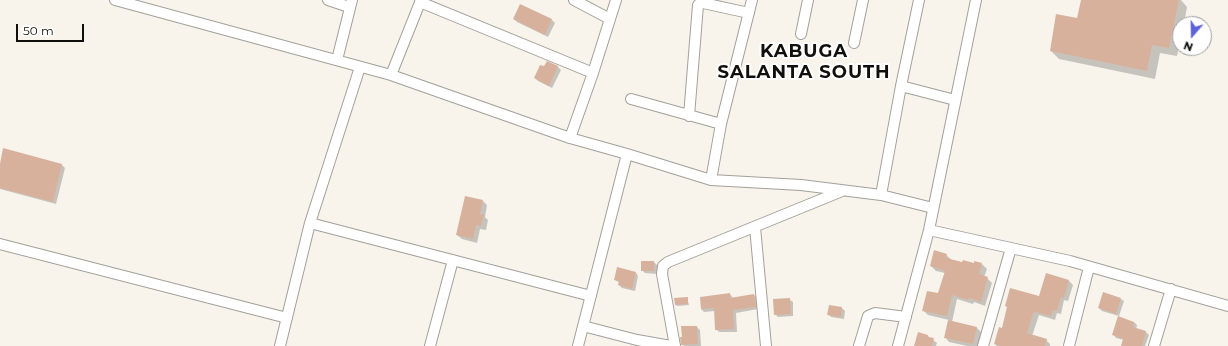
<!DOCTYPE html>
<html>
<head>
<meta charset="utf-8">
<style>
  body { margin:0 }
  #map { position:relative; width:1228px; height:346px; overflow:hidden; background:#f8f4ec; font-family:Montserrat,sans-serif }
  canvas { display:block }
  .north { position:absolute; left:1172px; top:16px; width:40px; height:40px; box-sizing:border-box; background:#fff; border:1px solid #9f9f9e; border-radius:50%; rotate:200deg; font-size:11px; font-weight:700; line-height:16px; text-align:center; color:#100f0c }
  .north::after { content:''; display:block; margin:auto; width:14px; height:18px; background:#5d62da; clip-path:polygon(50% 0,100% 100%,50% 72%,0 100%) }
  .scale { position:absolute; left:16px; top:24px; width:68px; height:18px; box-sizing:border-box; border:2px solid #100f0c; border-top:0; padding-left:5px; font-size:12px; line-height:14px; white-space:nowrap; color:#100f0c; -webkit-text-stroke:3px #fff; paint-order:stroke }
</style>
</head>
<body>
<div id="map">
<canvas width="1228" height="346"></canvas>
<div class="north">N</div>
<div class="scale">50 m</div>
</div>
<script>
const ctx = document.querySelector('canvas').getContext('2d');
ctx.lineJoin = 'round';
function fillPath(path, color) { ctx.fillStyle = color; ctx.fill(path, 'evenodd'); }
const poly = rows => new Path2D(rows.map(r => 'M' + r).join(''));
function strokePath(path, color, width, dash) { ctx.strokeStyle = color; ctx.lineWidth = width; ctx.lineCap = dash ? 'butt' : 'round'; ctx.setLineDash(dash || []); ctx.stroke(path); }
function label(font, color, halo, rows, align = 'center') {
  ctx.font = font + ' Montserrat,sans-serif'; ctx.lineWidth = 4; ctx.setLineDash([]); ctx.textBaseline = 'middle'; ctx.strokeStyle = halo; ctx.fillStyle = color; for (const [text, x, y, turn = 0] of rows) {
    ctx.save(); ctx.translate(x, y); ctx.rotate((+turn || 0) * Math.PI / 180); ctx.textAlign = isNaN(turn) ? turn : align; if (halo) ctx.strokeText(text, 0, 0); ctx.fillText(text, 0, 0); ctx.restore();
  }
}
const shadow = poly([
  [1082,0,1181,0,1187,7,1184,24,1180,24,1180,43,1177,56,1160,53,1155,79,1059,59,1051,51,1078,19],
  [520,5,552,20,555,23,548,37,517,22,514,19],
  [547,62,558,67,561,70,552,88,538,81,535,78,545,67],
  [62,165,65,168,56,204,0,189,0,169],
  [483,201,487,205,485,217,488,220,486,230,480,229,477,243,462,239,457,235],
  [946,255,952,260,974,265,975,262,982,264,987,269,984,277,987,278,992,283,985,306,974,302,973,304,957,299,952,322,977,328,981,332,978,346,967,346,949,342,945,337,949,320,928,315,923,310,938,294,945,273,936,271,931,266],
  [654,262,657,265,657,274,645,273,642,270],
  [636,273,638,276,635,291,622,288,619,285,620,283,615,280],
  [1047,275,1069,281,1073,285,1068,301,1064,300,1061,314,1057,313,1055,320,1039,315,1032,336,1046,340,1050,344,1050,346,997,346,995,344,1003,329,1040,297],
  [730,294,733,298,754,295,757,298,758,309,736,313,737,332,719,332,716,329,715,311,704,312,701,309],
  [687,298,689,305,677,306,676,305],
  [1121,299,1124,301,1119,316,1102,311,1099,308],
  [790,300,793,302,793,316,778,317,775,314],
  [830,306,842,308,845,311,844,319,831,317,828,314],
  [1134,322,1137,325,1136,329,1146,332,1149,335,1145,346,1122,346,1124,340,1116,338,1114,335],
  [697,327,700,330,701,346,684,346,682,344],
  [928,336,937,343,936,346,915,346]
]);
const building = poly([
  [1081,0,1179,0,1169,48,1152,45,1147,71,1050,51,1056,14,1077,18],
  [520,4,552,19,545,35,513,19],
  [547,61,558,66,549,86,534,78,540,65,544,66],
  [3,148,62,164,53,202,0,188,0,164],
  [465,196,483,200,480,214,484,215,481,226,476,225,473,239,456,235],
  [934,250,947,254,946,258,962,262,963,260,974,263,974,261,982,263,979,274,988,277,981,302,969,298,968,300,952,295,947,316,922,311,927,291,938,293,945,271,930,266],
  [641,261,654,261,654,271,641,271],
  [617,267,636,272,632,289,618,285,619,281,614,280],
  [1046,273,1069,280,1064,298,1061,297,1057,311,1053,310,1051,316,1035,312,1033,314,1027,333,1047,339,1045,346,1000,346,994,344,999,327,1002,328,1007,307,1005,306,1010,288,1039,296],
  [1103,292,1121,298,1116,314,1098,308],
  [730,293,730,298,754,294,756,307,733,310,734,329,715,330,714,308,701,309,700,297],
  [688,297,688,304,675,305,674,298],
  [790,298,791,314,774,315,773,299],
  [829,305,842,307,841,317,827,315],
  [1118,316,1134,322,1133,327,1146,331,1142,346,1121,346,1123,339,1112,335],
  [948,320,977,327,973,344,944,338],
  [681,326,697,326,698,344,681,345,680,337,682,337],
  [918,332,928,335,928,337,934,338,932,346,914,346]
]);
const street = poly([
  [115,0,391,75,570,138,627,154,711,180,801,185,881,195,933,208],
  [328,0,349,7],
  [574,0,610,19],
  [420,2,593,73],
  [801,34,808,0],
  [854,43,863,0],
  [337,60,352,0],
  [391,75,421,0],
  [901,86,955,100],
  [631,99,721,124],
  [689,116,698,5,700,3,703,3,749,13],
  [570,138,593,73,616,0],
  [711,180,721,124,752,0],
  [881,195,901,86,919,0],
  [310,223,591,296],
  [755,227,766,346],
  [929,230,1070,261,1228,306],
  [0,244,287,318],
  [583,326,637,340,671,346],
  [280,346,310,223,360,67],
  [430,346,453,260],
  [578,346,627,154],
  [675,346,662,274,663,266,668,262,842,191],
  [859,346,868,316,875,313,906,317],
  [898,346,929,230,976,0],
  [983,346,1011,248],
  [1069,346,1089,267],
  [1154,346,1171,289]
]);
const districtNames = [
  ["KABUGA",804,52],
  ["SALANTA SOUTH",804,73]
];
fillPath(shadow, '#0003');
fillPath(building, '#d8b19c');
strokePath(street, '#a4a099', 12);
strokePath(street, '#fff', 10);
ctx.letterSpacing = '1px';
label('bold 18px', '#100f0c', '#fff', districtNames);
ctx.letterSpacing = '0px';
</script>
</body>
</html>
